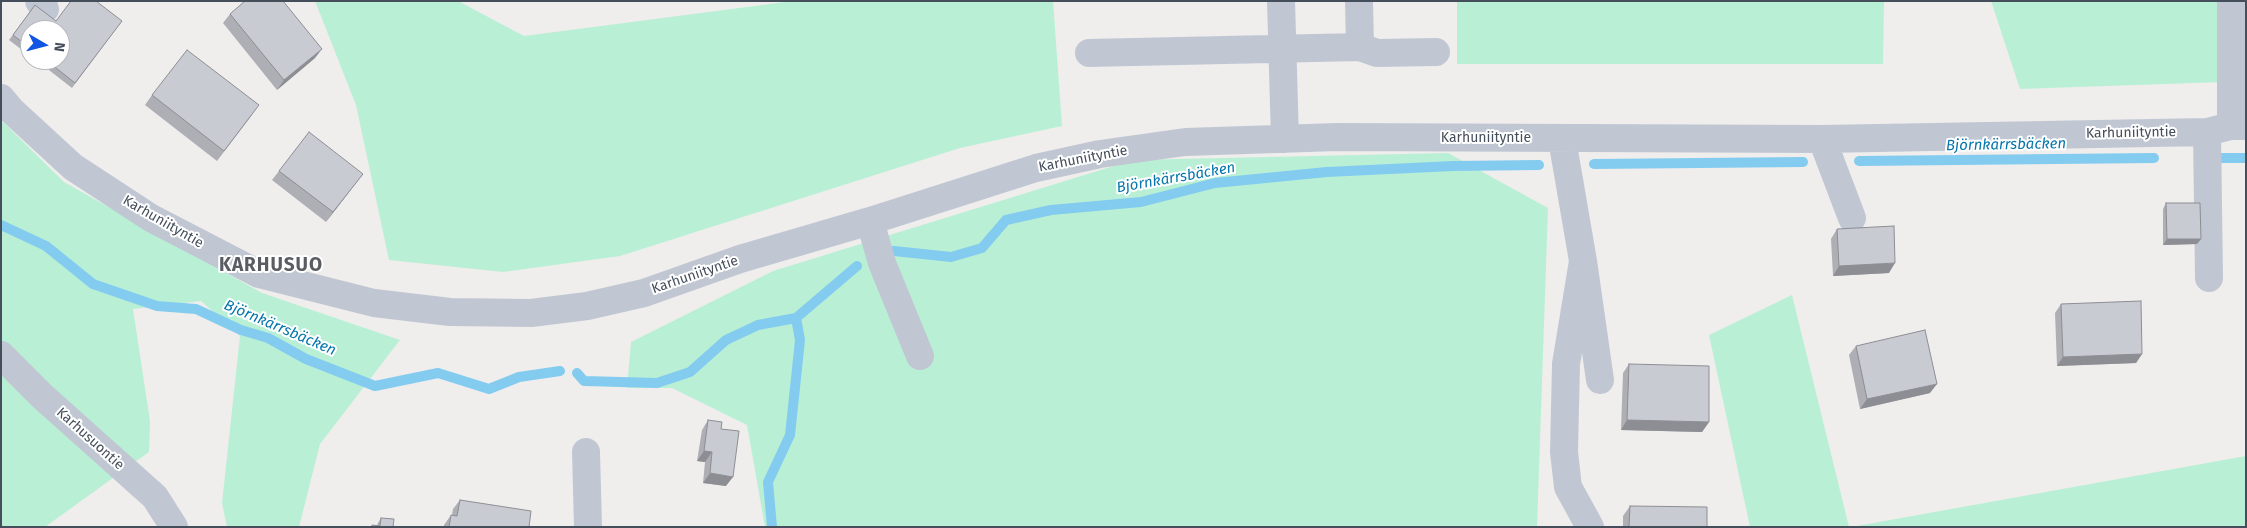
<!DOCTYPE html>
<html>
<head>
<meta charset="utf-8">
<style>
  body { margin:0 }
  #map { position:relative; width:2247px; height:528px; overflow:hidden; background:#f0eded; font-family:"Fira Sans",sans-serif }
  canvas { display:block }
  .frame { position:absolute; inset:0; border:2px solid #454e5b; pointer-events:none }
  .north { position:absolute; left:20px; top:20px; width:50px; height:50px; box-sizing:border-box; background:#fff; border:1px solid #b5b8bd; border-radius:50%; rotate:98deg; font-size:14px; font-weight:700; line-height:20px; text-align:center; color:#454e5b }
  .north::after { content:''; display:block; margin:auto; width:18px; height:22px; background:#1155e5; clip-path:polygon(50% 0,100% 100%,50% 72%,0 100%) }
</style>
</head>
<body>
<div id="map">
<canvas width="2247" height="528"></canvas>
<div class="frame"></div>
<div class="north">N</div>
</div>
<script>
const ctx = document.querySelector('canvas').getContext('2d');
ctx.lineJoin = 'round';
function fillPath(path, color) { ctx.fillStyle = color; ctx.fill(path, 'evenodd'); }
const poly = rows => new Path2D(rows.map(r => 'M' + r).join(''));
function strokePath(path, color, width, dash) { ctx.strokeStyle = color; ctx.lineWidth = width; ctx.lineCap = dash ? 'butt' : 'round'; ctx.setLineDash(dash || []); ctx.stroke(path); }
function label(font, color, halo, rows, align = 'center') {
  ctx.font = font + ' "Fira Sans",sans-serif'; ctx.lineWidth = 4; ctx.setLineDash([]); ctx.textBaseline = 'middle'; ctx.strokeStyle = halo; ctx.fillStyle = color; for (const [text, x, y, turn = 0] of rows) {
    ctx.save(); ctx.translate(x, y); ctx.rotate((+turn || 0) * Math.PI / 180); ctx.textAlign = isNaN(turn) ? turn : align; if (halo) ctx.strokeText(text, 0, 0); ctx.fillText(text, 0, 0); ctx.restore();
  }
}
const green = poly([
  [315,1,458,1,524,36,793,1,1053,1,1062,126,960,148,620,256,503,272,389,260,356,105],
  [1457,1,1884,1,1883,64,1457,64],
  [1991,1,2222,1,2223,82,2020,89],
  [1,120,64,182,262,293,400,340,320,444,299,527,227,527,222,503,240,336,201,301,133,309,150,421,149,452,45,527,1,527],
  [1448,153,1548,208,1537,527,765,527,747,425,672,388,627,388,631,342,773,271,1133,160],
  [1792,295,1849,527,1750,527,1709,335],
  [2246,456,2246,527,1851,527]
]);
const stream = poly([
  [2209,158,2246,158],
  [1859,161,2154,158],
  [1594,164,1803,162],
  [1,225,46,246,93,284,157,306,196,309,241,330,268,338,306,359,375,386,438,373,489,389,519,377,560,371],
  [894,251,951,257,982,248,1006,220,1051,210,1141,202,1215,183,1327,172,1453,166,1539,165],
  [577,373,584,381,657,383,690,372,726,340,758,325,796,318,857,266],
  [772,527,768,482,790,435,800,340,796,318]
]);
const minor = poly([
  [39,1,45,9],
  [1281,1,1285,139],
  [1360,47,1377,53,1436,52],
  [1089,53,1360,47,1359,1],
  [1,98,11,110,73,167,151,218,259,274,374,303,450,312,531,313,587,306,644,293,740,259,870,221,1036,168,1100,154,1185,142,1338,137,1822,139,2207,132,2231,126,2246,126],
  [2231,126,2231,1],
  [2207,132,2209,278],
  [1562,139,1583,261,1600,380],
  [1822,139,1852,218],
  [870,221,882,263,920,356],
  [1583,261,1566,364,1564,452,1568,487,1590,527],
  [1,355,42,396,155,497,174,527],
  [586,452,588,527]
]);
const wall = poly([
  [35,5,56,21,122,21,72,88,36,60,60,60,30,30,30,56,9,40],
  [230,14,315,58,277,90,223,23],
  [152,95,252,115,217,161,145,105],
  [279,171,363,174,326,222,272,180],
  [2166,203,2201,239,2197,244,2163,245,2163,209],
  [1837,229,1889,273,1833,276,1831,239],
  [2061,304,2142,354,2136,363,2057,366,2055,313],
  [1856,346,1930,393,1860,409,1849,355],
  [1629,364,1709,422,1702,432,1621,430,1623,373],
  [708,420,721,429,726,486,703,483,705,462,697,461,702,430],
  [460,500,529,527,444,527,444,525,451,515,452,515,453,509],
  [1630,506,1707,527,1623,527,1623,516],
  [381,518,393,527,371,527,372,525,377,526,378,523]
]);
const shadedWall = poly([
  [322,49,315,58,277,90,284,80],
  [363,174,356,183,326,222,333,212],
  [2167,239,2201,239,2197,244,2163,245],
  [1895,263,1889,273,1833,276,1839,266],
  [2142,354,2136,363,2057,366,2063,357],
  [1937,384,1930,393,1860,409,1867,399],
  [1627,420,1709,422,1702,432,1621,430],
  [704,451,712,452,705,462,697,461],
  [710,473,733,477,726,486,703,483]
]);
const building = poly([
  [71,1,96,1,122,21,75,83,46,60,60,60,60,30,30,30,30,48,13,35,35,5,56,21,71,1],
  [245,1,283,1,322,49,284,80,230,14,245,1],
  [187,50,259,105,224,151,152,95,187,50],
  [309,132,363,174,333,212,279,171,309,132],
  [2166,203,2200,203,2201,239,2167,239,2166,203],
  [1894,226,1895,263,1839,266,1837,229,1894,226],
  [2141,301,2142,354,2063,357,2061,304,2141,301],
  [1925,330,1937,384,1867,399,1856,346,1925,330],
  [1629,364,1709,366,1709,422,1627,420,1629,364],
  [708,420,722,422,721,429,739,431,733,477,710,473,712,452,704,451,708,420],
  [460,500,531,511,529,527,449,527,451,515,457,516,460,500],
  [1630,506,1707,507,1707,527,1629,527,1630,506],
  [381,518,394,519,393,527,372,527,372,525,380,526,381,518]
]);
const streetNames = [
  ["Karhuniityntie",2131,133,-1],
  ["Karhuniityntie",1486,138],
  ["Karhuniityntie",1083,159,-11],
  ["Karhuniityntie",163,222,30],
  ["Karhuniityntie",695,275,-19],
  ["Karhusuontie",90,439,42]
];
const waterNames = [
  ["Björnkärrsbäcken",2006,145,-1],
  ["Björnkärrsbäcken",1176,178,-10],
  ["Björnkärrsbäcken",280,328,23]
];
const districtNames = [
  ["KARHUSUO",271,266]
];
fillPath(green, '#b9f0d5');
strokePath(stream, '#84ccef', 10);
strokePath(minor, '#c0c7d3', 28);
fillPath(wall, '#adafb5');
fillPath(shadedWall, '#8d8e94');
fillPath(building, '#c9cbd3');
strokePath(building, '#8d8e94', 1);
label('14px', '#454e5b', '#fff', streetNames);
label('italic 15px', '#0676ac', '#fff', waterNames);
ctx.letterSpacing = '1px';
label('bold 19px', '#595c62', '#fff', districtNames);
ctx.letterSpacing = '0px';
</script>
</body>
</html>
